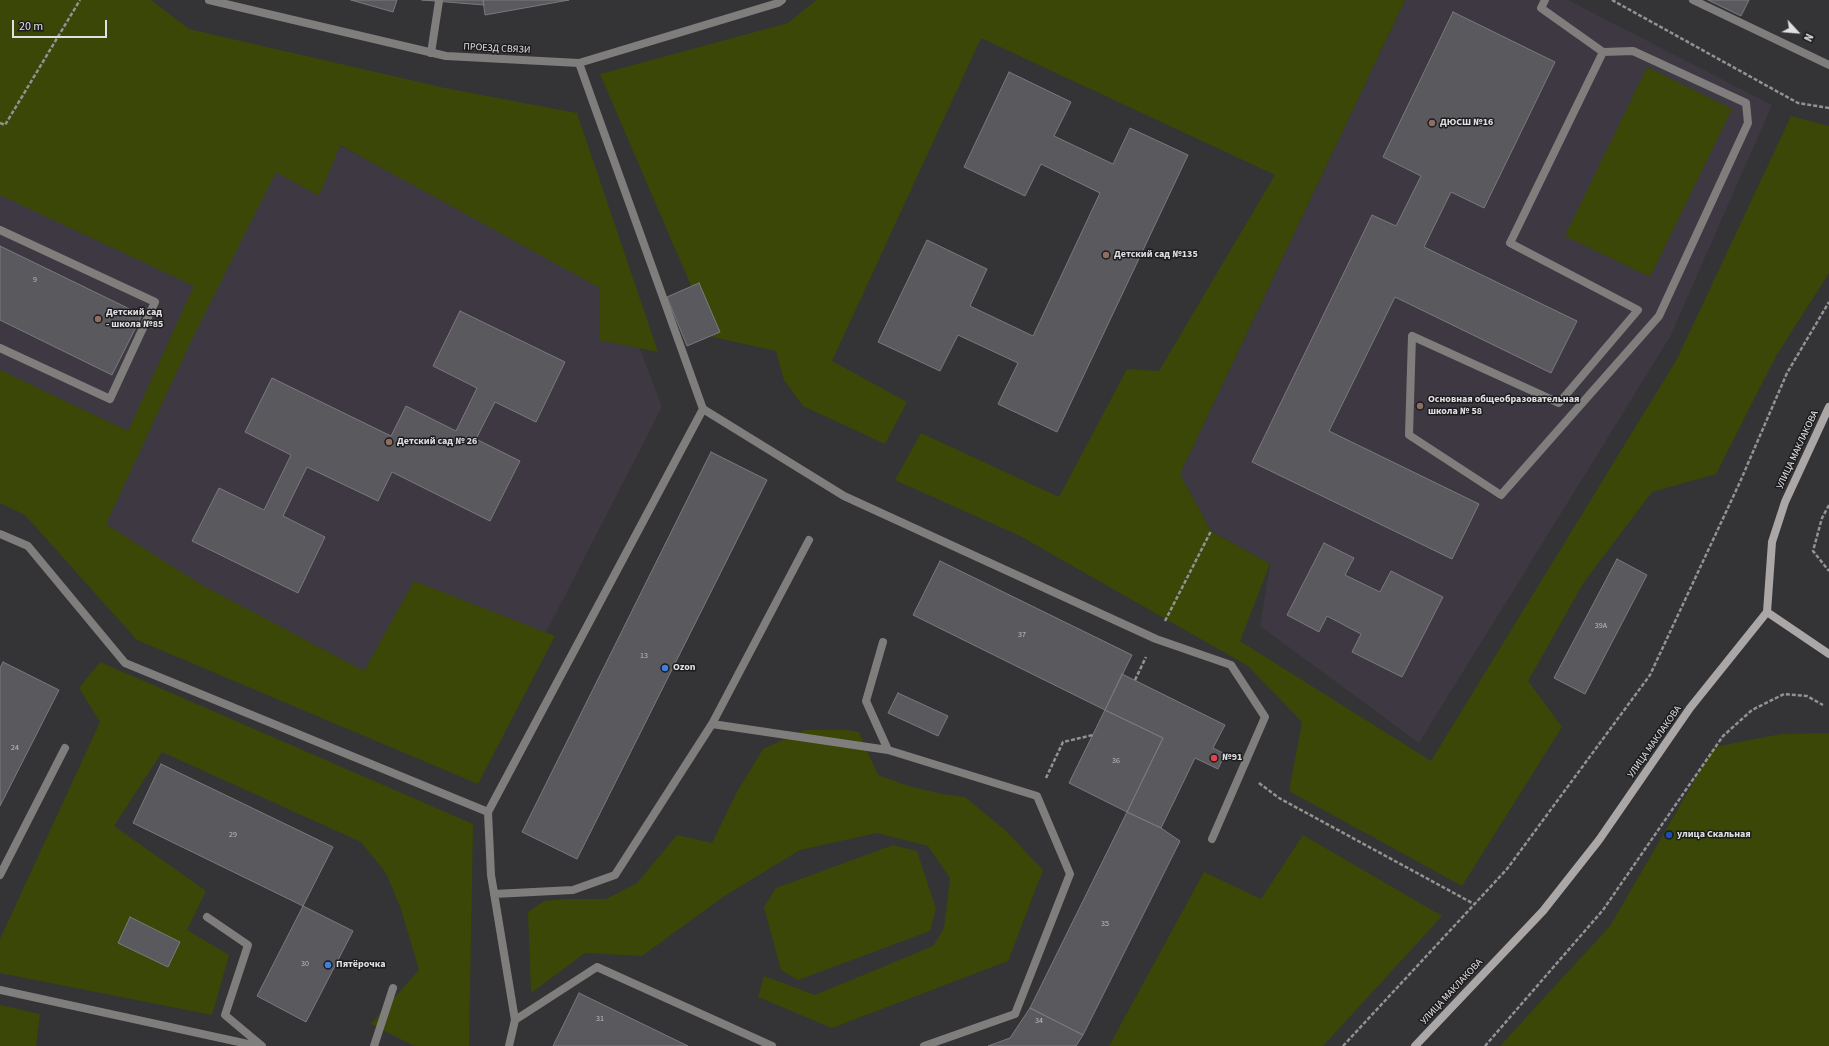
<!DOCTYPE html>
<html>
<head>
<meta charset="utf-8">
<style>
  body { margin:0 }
  #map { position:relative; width:1829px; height:1046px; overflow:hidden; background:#343336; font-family:"Source Sans 3",sans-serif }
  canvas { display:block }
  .north { position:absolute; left:1777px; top:12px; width:40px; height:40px; -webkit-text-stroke:3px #1c1b1d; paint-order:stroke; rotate:116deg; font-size:11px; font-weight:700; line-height:16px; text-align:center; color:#e0dfe1 }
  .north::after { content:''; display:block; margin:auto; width:14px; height:18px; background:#e0dfe1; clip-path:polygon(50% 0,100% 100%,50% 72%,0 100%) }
  .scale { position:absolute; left:12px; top:20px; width:95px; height:18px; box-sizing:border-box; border:2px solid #e0dfe1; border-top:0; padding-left:5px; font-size:12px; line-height:14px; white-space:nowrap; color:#e0dfe1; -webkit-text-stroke:3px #1c1b1d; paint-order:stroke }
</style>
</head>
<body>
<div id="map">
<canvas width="1829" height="1046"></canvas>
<div class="north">N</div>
<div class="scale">20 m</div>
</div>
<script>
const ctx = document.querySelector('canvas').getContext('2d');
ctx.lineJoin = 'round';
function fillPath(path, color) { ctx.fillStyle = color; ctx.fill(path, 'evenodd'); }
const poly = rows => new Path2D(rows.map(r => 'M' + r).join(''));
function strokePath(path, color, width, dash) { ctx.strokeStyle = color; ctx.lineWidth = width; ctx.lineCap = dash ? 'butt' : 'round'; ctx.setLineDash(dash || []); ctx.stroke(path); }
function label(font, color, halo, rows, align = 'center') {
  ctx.font = font + ' "Source Sans 3",sans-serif'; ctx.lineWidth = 3; ctx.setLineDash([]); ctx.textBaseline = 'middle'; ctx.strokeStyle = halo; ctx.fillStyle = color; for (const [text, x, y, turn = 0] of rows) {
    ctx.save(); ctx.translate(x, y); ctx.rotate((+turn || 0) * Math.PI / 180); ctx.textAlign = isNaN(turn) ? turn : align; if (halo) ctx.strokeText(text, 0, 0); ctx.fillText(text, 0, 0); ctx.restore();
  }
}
const built = poly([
  [1405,0,1568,0,1772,105,1670,337,1419,743,1260,626,1270,564,1211,531,1180,474],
  [295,123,616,286,662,407,498,726,432,749,0,479,0,154]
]);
const green = poly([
  [0,0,151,0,189,29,445,88,577,113,658,352,599,340,600,288,340,145,319,196,276,172,193,337,106,524,200,584,364,671,414,581,555,636,478,784,137,640,25,515,0,503,0,370,128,431,194,286,0,195],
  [816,0,1405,0,1180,474,1211,531,1270,564,1240,641,1431,761,1677,359,1791,116,1829,126,1829,273,1776,356,1716,474,1652,492,1584,582,1528,681,1562,727,1462,886,1289,791,1302,722,1248,666,1020,536,895,480,921,433,1059,497,1127,369,1159,371,1275,175,981,38,832,361,907,402,885,444,803,406,784,380,776,351,713,337,600,74,788,23],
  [1647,67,1732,109,1650,277,1565,236],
  [100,662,473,824,469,1046,414,1046,371,1024,419,970,401,909,386,873,361,842,162,752,114,826,206,891,187,930,229,955,212,1015,0,973,0,939,100,722,79,688],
  [805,730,848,730,859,732,878,775,912,787,942,794,965,797,1005,830,1043,870,1008,961,832,1028,758,997,764,976,815,995,933,946,944,928,950,878,928,846,877,833,800,850,723,897,642,956,585,953,531,993,528,912,544,901,566,899,606,899,637,883,677,835,712,843,738,790,763,749],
  [1829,733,1829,1046,1500,1046,1610,926,1714,747,1781,734],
  [1303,835,1442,916,1323,1046,1109,1046,1204,872,1261,899],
  [893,845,917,851,936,909,930,931,798,980,781,970,764,907,776,888],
  [0,1005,40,1014,36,1046,0,1046]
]);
const building = poly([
  [351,0,397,0,393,12,351,0],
  [422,0,483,0,484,5,422,0],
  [483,0,569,0,485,15,483,0],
  [1708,0,1749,0,1741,16,1708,0],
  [1453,12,1555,62,1484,208,1451,192,1424,247,1577,321,1551,373,1395,297,1329,431,1479,504,1452,559,1252,462,1372,215,1396,226,1421,176,1383,157,1453,12],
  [1009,72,1071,102,1054,136,1113,164,1130,128,1188,155,1057,432,998,404,1018,363,958,335,940,371,878,342,927,240,987,269,970,306,1033,336,1100,193,1041,164,1025,196,964,167,1009,72],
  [0,246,142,315,112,375,0,320,0,246],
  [699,283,720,332,687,346,667,297,699,283],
  [460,311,565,362,536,422,495,402,476,439,520,461,490,521,392,472,378,501,307,467,283,516,325,537,298,593,192,541,219,488,264,510,291,455,245,432,272,378,391,436,406,406,456,431,477,388,433,366,460,311],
  [711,452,767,480,577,859,522,832,711,452],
  [1324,543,1354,558,1345,575,1380,592,1391,571,1443,597,1402,677,1352,652,1361,634,1327,616,1319,632,1287,615,1324,543],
  [1617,559,1647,575,1585,694,1554,678,1617,559],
  [940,561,1132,655,1105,710,913,615,940,561],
  [3,662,59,690,0,806,0,668,3,662],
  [1122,674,1225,725,1213,748,1225,754,1218,769,1195,758,1161,828,1127,812,1163,738,1105,710,1122,674],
  [898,693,948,716,938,736,888,713,898,693],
  [1105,710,1163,738,1127,812,1069,783,1105,710],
  [161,764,333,847,303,906,133,823,161,764],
  [1127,812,1161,828,1180,841,1083,1035,1030,1008,1127,812],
  [303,906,353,931,306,1022,257,996,303,906],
  [130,917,180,942,168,967,118,943,130,917],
  [579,993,688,1046,553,1046,579,993],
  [1030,1008,1083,1035,1076,1046,988,1046,1010,1038,1030,1008]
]);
const path = poly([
  [1612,0,1798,103,1829,108],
  [0,123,5,125,80,0],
  [1829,505,1822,518,1813,551,1829,571],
  [1165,621,1211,531],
  [1135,680,1146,657],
  [1046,778,1063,742,1093,735],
  [1259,783,1279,798,1474,904],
  [1343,1046,1507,869,1650,675,1740,482,1787,373,1829,302],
  [1485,1046,1603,910,1723,736,1752,710,1784,694,1807,696,1823,705]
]);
const lane = poly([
  [1545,0,1541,8,1603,52,1510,243,1638,310,1559,403,1412,336,1409,435,1501,495,1659,316,1748,123,1746,103,1633,51,1603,52],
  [1693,0,1829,65],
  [431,53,439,1],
  [579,63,703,409],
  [0,230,155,302,110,399,0,348],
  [0,534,28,546,125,663,488,812,491,875,515,1020,509,1046],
  [883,642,866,701,888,750,1037,796,1070,874,1015,1014,924,1046],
  [712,724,888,750],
  [488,812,703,409,844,496,1156,639,1231,665,1265,717,1212,839],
  [0,875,65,748],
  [494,894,573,890,615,875,712,724,809,540],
  [207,917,248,945,225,1015,262,1046],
  [0,990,257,1046],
  [515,1020,597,967,772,1046],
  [374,1046,393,988]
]);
const street = poly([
  [209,0,446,56,579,63,778,3,782,0]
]);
const secondary = poly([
  [1767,612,1829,654],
  [1415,1046,1543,911,1599,840,1690,708,1767,612,1772,542,1785,502,1829,407]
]);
const markers = [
  [1432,123,4,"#8d6e63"],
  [1106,255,4,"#8d6e63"],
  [98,319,4,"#8d6e63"],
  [1420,406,4,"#8d6e63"],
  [389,442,4,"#8d6e63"],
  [665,668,4,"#3f7fe0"],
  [1214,758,4,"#e0444e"],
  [1669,835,4,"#1a4fb4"],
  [328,965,4,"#3f7fe0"]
];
const numberNames = [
  ["9",35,280],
  ["39А",1601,626],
  ["37",1022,635],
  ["13",644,656],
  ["24",15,748],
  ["36",1116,761],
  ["29",233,835],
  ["35",1105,924],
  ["30",305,964],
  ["31",600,1019],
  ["34",1039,1021]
];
const streetNames = [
  ["ПРОЕЗД СВЯЗИ",497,49,3],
  ["УЛИЦА МАКЛАКОВА",1798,450,-65],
  ["УЛИЦА МАКЛАКОВА",1655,742,-55],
  ["УЛИЦА МАКЛАКОВА",1452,992,-47]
];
const poiNames = [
  ["ДЮСШ №16",1440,123],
  ["Детский сад №135",1114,255],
  ["Детский сад",106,313],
  ["- школа №85",106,325],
  ["Основная общеобразовательная",1428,400],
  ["школа № 58",1428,412],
  ["Детский сад № 26",397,442],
  ["Ozon",673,668],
  ["№91",1222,758],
  ["улица Скальная",1677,835],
  ["Пятёрочка",336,965]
];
fillPath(built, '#3d3841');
fillPath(green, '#3b4706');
fillPath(building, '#5a5a5e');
strokePath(building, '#7a7a7e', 1);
strokePath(path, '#929194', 2.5, [4, 2]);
strokePath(lane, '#807e7d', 8);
strokePath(street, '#807e7d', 8);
strokePath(secondary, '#aba7a7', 8);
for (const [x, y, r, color] of markers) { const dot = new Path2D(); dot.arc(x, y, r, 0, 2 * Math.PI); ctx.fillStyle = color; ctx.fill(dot); strokePath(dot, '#1c1b1d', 1.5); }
label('8px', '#bebec0', null, numberNames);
label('10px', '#e0dfe1', '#1c1b1d', streetNames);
label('bold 10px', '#e0dfe1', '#1c1b1d', poiNames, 'left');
</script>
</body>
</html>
